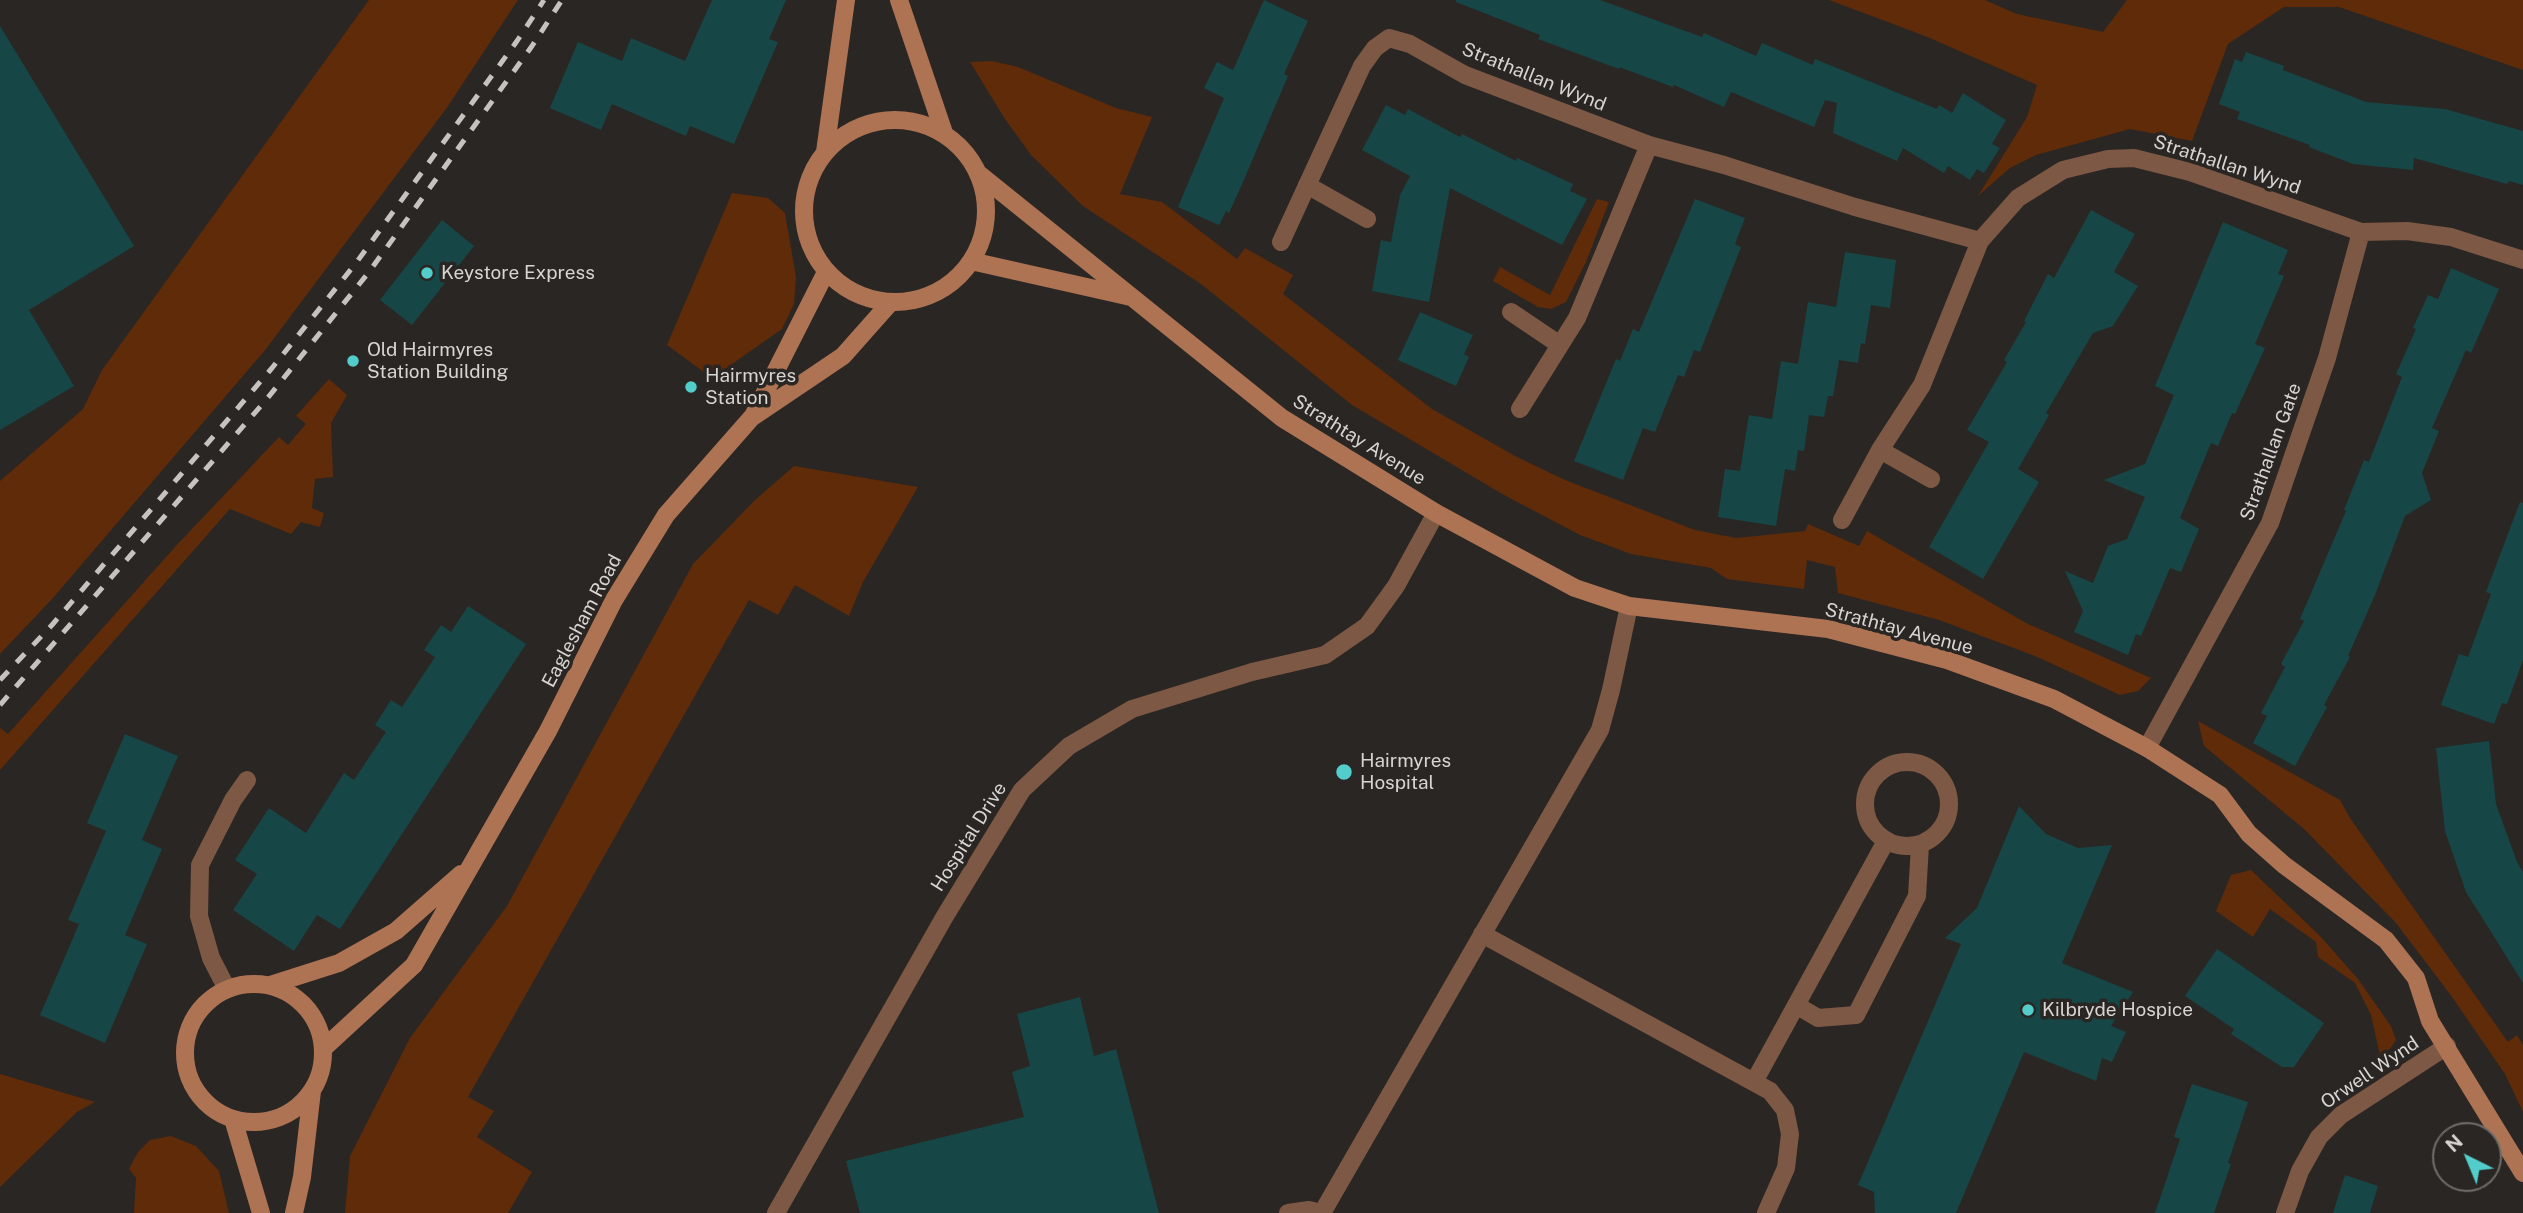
<!DOCTYPE html>
<html>
<head>
<meta charset="utf-8">
<style>
  body { margin:0 }
  #map { position:relative; width:2523px; height:1213px; overflow:hidden; background:#2a2623; font-family:"Public Sans",sans-serif }
  canvas { display:block }
  .north { position:absolute; left:2432px; top:1122px; width:70px; height:70px; box-sizing:border-box; background:#2a2623; border:2px solid #6f6c69; border-radius:50%; rotate:317deg; font-size:19px; font-weight:700; line-height:28px; text-align:center; color:#d7d4d2 }
  .north::after { content:''; display:block; margin:auto; width:24px; height:32px; background:#53cdcb; clip-path:polygon(50% 0,100% 100%,50% 72%,0 100%) }
</style>
</head>
<body>
<div id="map">
<canvas width="2523" height="1213"></canvas>
<div class="north">N</div>
</div>
<script>
const ctx = document.querySelector('canvas').getContext('2d');
ctx.lineJoin = 'round';
function fillPath(path, color) { ctx.fillStyle = color; ctx.fill(path, 'evenodd'); }
const poly = rows => new Path2D(rows.map(r => 'M' + r).join(''));
function strokePath(path, color, width, dash) { ctx.strokeStyle = color; ctx.lineWidth = width; ctx.lineCap = dash ? 'butt' : 'round'; ctx.setLineDash(dash || []); ctx.stroke(path); }
function label(font, color, halo, rows, align = 'center') {
  ctx.font = font + ' "Public Sans",sans-serif'; ctx.lineWidth = 7; ctx.setLineDash([]); ctx.textBaseline = 'middle'; ctx.strokeStyle = halo; ctx.fillStyle = color; for (const [text, x, y, turn = 0] of rows) {
    ctx.save(); ctx.translate(x, y); ctx.rotate((+turn || 0) * Math.PI / 180); ctx.textAlign = isNaN(turn) ? turn : align; if (halo) ctx.strokeText(text, 0, 0); ctx.fillText(text, 0, 0); ctx.restore();
  }
}
const green = poly([
  [369,0,518,0,446,109,266,349,53,598,0,654,0,481,83,409,102,370],
  [1829,0,1985,0,2017,14,2103,32,2127,0,2523,0,2523,70,2339,7,2284,7,2228,44,2192,141,2130,129,2036,155,2010,168,1978,196,2027,117,2037,85,1925,36],
  [992,61,1018,67,1116,108,1152,117,1120,194,1162,202,1237,259,1245,248,1293,275,1283,294,1432,409,1517,457,1565,480,1695,530,1736,538,1805,531,1808,524,1859,546,1867,531,2026,623,2151,678,2138,691,2120,695,2035,656,1939,620,1838,593,1835,567,1807,560,1804,589,1727,579,1711,568,1631,554,1580,535,1504,495,1352,405,1201,284,1083,206,1031,155,1005,119,970,62],
  [732,193,768,198,785,213,796,277,794,304,782,329,712,378,667,345],
  [1597,199,1609,202,1586,262,1566,302,1551,309,1538,307,1493,281,1500,267,1550,295],
  [329,379,347,395,331,423,333,477,315,479,312,508,324,513,320,527,301,522,291,534,230,509,0,770,0,728,8,734,175,547,279,437,288,445,306,424,296,416],
  [794,466,918,487,863,582,849,616,795,585,778,615,749,600,468,1097,494,1111,477,1137,532,1172,508,1213,345,1213,350,1156,410,1038,507,906,693,564,755,500],
  [2198,721,2340,800,2350,818,2508,1042,2517,1035,2523,1045,2523,1112,2505,1074,2452,997,2396,923,2304,829,2204,746],
  [2251,870,2320,936,2358,979,2391,1026,2396,1040,2390,1049,2380,1055,2371,1015,2355,983,2318,957,2316,942,2270,909,2253,937,2216,911,2231,875],
  [0,1074,95,1102,77,1112,0,1187],
  [171,1136,196,1146,219,1171,229,1213,134,1213,136,1178,129,1169,138,1152,150,1140]
]);
const building = poly([
  [712,0,786,0,769,39,778,42,734,144,690,126,686,136,612,104,601,130,550,108,578,42,622,61,631,38,685,61],
  [1264,0,1308,21,1284,74,1288,76,1243,182,1229,213,1226,211,1219,225,1178,207,1224,98,1204,88,1217,62,1233,70],
  [1456,0,1600,0,1702,37,1704,33,1756,56,1762,43,1813,65,1815,59,1937,109,1939,105,1952,113,1963,93,2006,120,1992,144,2000,148,1984,173,1977,169,1970,180,1948,166,1944,173,1903,148,1897,161,1833,133,1837,103,1825,100,1814,127,1731,92,1724,107,1674,85,1673,87,1619,67,1619,69,1538,39,1540,35,1456,2],
  [0,26,134,246,29,310,74,386,0,430],
  [2246,52,2284,66,2283,70,2366,102,2445,109,2523,131,2523,185,2509,181,2507,184,2414,158,2413,170,2353,164,2309,147,2310,145,2237,119,2240,112,2219,104,2235,59,2242,62],
  [1386,105,1405,115,1408,109,1460,137,1462,134,1516,161,1517,158,1573,184,1570,191,1587,199,1562,245,1450,188,1429,302,1372,291,1381,240,1391,242,1400,195,1410,176,1362,150],
  [1695,199,1745,218,1735,244,1741,247,1700,352,1694,350,1684,377,1678,375,1655,432,1643,428,1623,480,1574,461,1616,359,1620,361,1633,329,1639,332],
  [2091,210,2135,234,2114,272,2138,286,2113,326,2093,333,2046,413,2049,415,2018,469,2039,482,1983,579,1929,547,1989,442,1967,430,2007,362,2004,360,2026,322,2024,321,2048,274,2054,278],
  [442,220,474,246,412,325,380,300],
  [2223,222,2288,250,2278,274,2284,276,2255,344,2265,348,2235,414,2232,413,2218,446,2211,443,2180,518,2199,529,2181,572,2170,568,2141,636,2136,634,2128,655,2074,632,2083,611,2065,571,2093,583,2108,546,2127,539,2145,497,2104,480,2145,464,2174,395,2155,386],
  [1845,252,1896,260,1890,308,1871,305,1865,344,1861,343,1858,363,1839,360,1833,396,1828,396,1824,417,1809,415,1804,451,1798,450,1795,471,1785,469,1776,526,1718,517,1725,469,1740,471,1749,415,1772,419,1781,361,1798,364,1808,302,1836,307],
  [2451,268,2499,289,2471,353,2466,350,2432,428,2439,431,2422,473,2431,500,2405,516,2375,595,2348,656,2350,657,2324,705,2327,707,2295,766,2253,743,2267,716,2261,713,2285,667,2281,664,2304,621,2300,619,2346,511,2344,510,2364,460,2369,462,2402,377,2396,374,2416,329,2413,328,2428,295,2438,299],
  [1420,312,1473,335,1464,354,1469,357,1456,386,1398,360],
  [2520,502,2523,503,2523,660,2507,704,2502,703,2494,724,2441,705,2459,654,2468,657,2491,594,2486,592],
  [468,606,526,644,340,929,317,915,294,951,233,910,257,874,235,860,269,808,306,833,344,773,354,780,386,732,375,725,391,700,402,707,435,657,424,650,441,625,451,632],
  [125,734,178,756,142,840,162,849,125,935,147,944,105,1043,40,1015,79,924,68,920,106,831,87,823],
  [2489,741,2496,804,2517,862,2523,872,2523,983,2466,892,2445,831,2436,748],
  [2019,806,2046,834,2078,848,2112,845,2062,963,2133,992,2111,1026,2126,1032,2112,1062,2102,1058,2096,1081,2024,1052,1956,1213,1875,1213,1874,1192,1858,1185,1961,944,1945,938,1977,908],
  [2217,949,2324,1023,2294,1067,2282,1067,2231,1034,2234,1029,2185,996],
  [1080,997,1094,1056,1116,1049,1159,1213,860,1213,846,1161,1024,1117,1012,1072,1030,1066,1017,1014],
  [2192,1084,2248,1102,2228,1163,2231,1164,2214,1213,2155,1213,2180,1139,2174,1137],
  [2345,1175,2378,1186,2370,1213,2333,1213]
]);
const street = poly([
  [1307,185,1367,219],
  [1281,242,1362,66,1375,48,1389,38,1410,44,1465,75,1649,145,1724,165,1855,207,1980,241,2018,198,2063,170,2108,159,2134,158,2190,172,2361,232,2407,231,2451,237,2523,260],
  [1511,312,1560,345],
  [1520,409,1577,318,1649,145],
  [1880,450,1931,479],
  [1842,520,1880,450,1922,385,1980,241],
  [2147,748,2270,523,2327,358,2361,232],
  '1865 804a42 42 0 1 1 84 0a42 42 0 1 1-84 0Z',
  [1482,934,1770,1091,1785,1110,1790,1134,1786,1168,1766,1213],
  [227,989,211,958,199,916,200,865,233,800,247,780],
  [1796,1005,1818,1018,1856,1015,1917,896,1920,845],
  [1754,1082,1886,841],
  [776,1213,945,916,1022,790,1069,746,1132,709,1252,672,1325,655,1367,626,1396,586,1436,513],
  [1288,1213,1309,1210,1320,1213],
  [1322,1213,1600,730,1611,690,1629,606],
  [2285,1213,2300,1171,2319,1137,2341,1115,2447,1046]
]);
const secondary = poly([
  [899,0,944,133],
  '804 211a91 91 0 1 1 182 0a91 91 0 1 1-182 0Z',
  [825,152,846,0],
  [979,174,1282,418,1436,513,1575,588,1629,606,1828,629,1947,660,2054,699,2147,748,2220,795,2249,834,2284,865,2386,940,2416,978,2430,1021,2523,1173],
  [971,261,1131,297],
  [754,416,843,356,890,303],
  '185 1053a69 69 0 1 1 138 0a69 69 0 1 1-138 0Z',
  [270,985,339,963,396,931,461,874],
  [324,1048,414,965,548,731,614,600,666,515,753,416,826,272],
  [233,1119,261,1213],
  [294,1213,302,1177,312,1091]
]);
const rail = poly([
  [0,680,52,625,272,368,356,263,517,41,544,0],
  [0,705,266,400,369,272,532,46,562,0]
]);
const markers = [
  [427,273,7,"#53cdcb"],
  [353,361,7,"#53cdcb"],
  [691,387,7,"#53cdcb"],
  [1344,772,9,"#53cdcb"],
  [2028,1010,7,"#53cdcb"]
];
const streetNames = [
  ["Strathallan Wynd",1534,77,22],
  ["Strathallan Wynd",2227,165,18],
  ["Strathtay Avenue",1359,440,32],
  ["Strathallan Gate",2271,452,-70],
  ["Eaglesham Road",582,621,-62],
  ["Strathtay Avenue",1899,629,15],
  ["Hospital Drive",969,837,-58],
  ["Orwell Wynd",2370,1073,-34]
];
const poiNames = [
  ["Keystore Express",441,273],
  ["Old Hairmyres",367,350],
  ["Station Building",367,372],
  ["Hairmyres",705,376],
  ["Station",705,398],
  ["Hairmyres",1360,761],
  ["Hospital",1360,783],
  ["Kilbryde Hospice",2042,1010]
];
fillPath(green, '#5f2b09');
fillPath(building, '#164746');
strokePath(street, '#7d5844', 18);
strokePath(secondary, '#ae7353', 18);
strokePath(rail, '#c5c2c0', 5, [12, 12]);
for (const [x, y, r, color] of markers) { const dot = new Path2D(); dot.arc(x, y, r, 0, 2 * Math.PI); ctx.fillStyle = color; ctx.fill(dot); strokePath(dot, '#2a2623', 2.5); }
label('19px', '#d7d4d2', '#2a2623', streetNames);
label('19px', '#d7d4d2', '#2a2623', poiNames, 'left');
</script>
</body>
</html>
